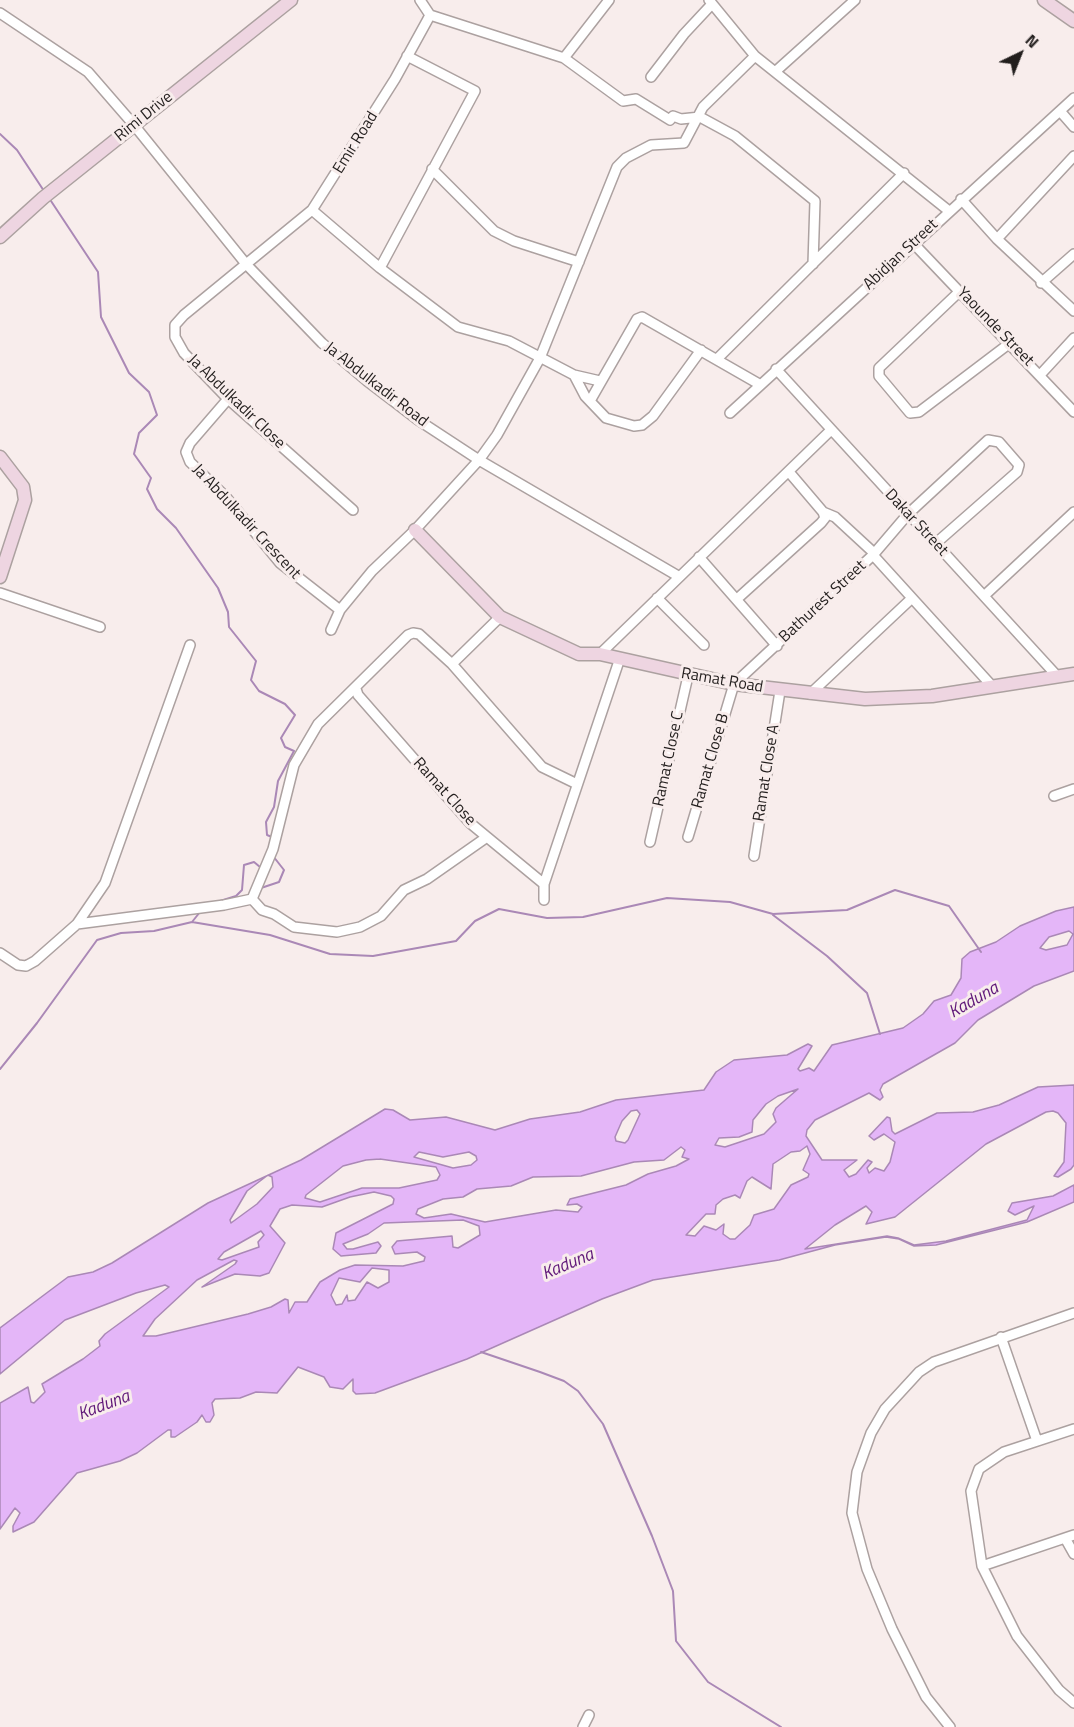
<!DOCTYPE html>
<html>
<head>
<meta charset="utf-8">
<style>
  body { margin:0 }
  #map { position:relative; width:1074px; height:1727px; overflow:hidden; background:#f8edec; font-family:"Titillium Web",sans-serif }
  canvas { display:block }
  .north { position:absolute; left:990px; top:24px; width:60px; height:60px; -webkit-text-stroke:4px #f8edec; paint-order:stroke; rotate:43deg; font-size:16px; font-weight:700; line-height:24px; text-align:center; color:#221e1d }
  .north::after { content:''; display:block; margin:auto; width:21px; height:27px; background:#221e1d; clip-path:polygon(50% 0,100% 100%,50% 72%,0 100%) }
</style>
</head>
<body>
<div id="map">
<canvas width="1074" height="1727"></canvas>
<div class="north">N</div>
</div>
<script>
const ctx = document.querySelector('canvas').getContext('2d');
ctx.lineJoin = 'round';
function fillPath(path, color) { ctx.fillStyle = color; ctx.fill(path, 'evenodd'); }
const poly = rows => new Path2D(rows.map(r => 'M' + r).join(''));
function strokePath(path, color, width, dash) { ctx.strokeStyle = color; ctx.lineWidth = width; ctx.lineCap = dash ? 'butt' : 'round'; ctx.setLineDash(dash || []); ctx.stroke(path); }
function label(font, color, halo, rows, align = 'center') {
  ctx.font = font + ' "Titillium Web",sans-serif'; ctx.lineWidth = 6; ctx.setLineDash([]); ctx.textBaseline = 'middle'; ctx.strokeStyle = halo; ctx.fillStyle = color; for (const [text, x, y, turn = 0] of rows) {
    ctx.save(); ctx.translate(x, y); ctx.rotate((+turn || 0) * Math.PI / 180); ctx.textAlign = isNaN(turn) ? turn : align; if (halo) ctx.strokeText(text, 0, 0); ctx.fillText(text, 0, 0); ctx.restore();
  }
}
const water = poly([
  [1074,907,1074,971,1034,986,978,1020,955,1043,883,1084,880,1090,883,1097,880,1100,869,1093,815,1120,807,1130,806,1136,822,1160,857,1160,844,1170,849,1177,856,1174,868,1160,872,1162,867,1168,869,1173,875,1168,884,1171,890,1162,895,1142,884,1134,874,1140,869,1136,887,1117,890,1118,892,1131,895,1134,937,1113,973,1112,999,1105,1038,1087,1074,1085,1074,1165,1071,1169,1058,1177,1054,1176,1064,1162,1066,1123,1058,1113,1053,1111,1046,1112,986,1144,895,1217,866,1224,872,1212,866,1206,835,1225,805,1249,887,1236,898,1238,914,1245,946,1241,1027,1220,1034,1206,1015,1215,1008,1211,1012,1203,1053,1196,1074,1185,1074,1202,1027,1222,936,1245,914,1246,899,1239,886,1237,835,1245,779,1260,653,1280,602,1299,467,1359,375,1393,356,1394,353,1391,353,1379,343,1389,330,1387,324,1377,298,1367,277,1393,256,1392,240,1398,215,1399,212,1403,214,1415,210,1422,206,1422,202,1415,197,1422,175,1437,171,1437,171,1430,168,1430,137,1453,120,1461,77,1473,34,1522,13,1532,13,1526,20,1513,15,1508,0,1529,0,1403,28,1387,31,1402,34,1403,45,1392,42,1384,83,1359,100,1346,99,1341,105,1334,169,1287,165,1285,136,1293,65,1320,0,1374,0,1328,68,1277,93,1272,112,1263,208,1203,301,1160,385,1109,393,1110,410,1120,446,1117,495,1130,530,1119,580,1112,616,1100,704,1090,716,1072,734,1060,787,1055,808,1044,812,1046,798,1069,800,1071,809,1068,814,1071,832,1045,903,1028,923,1014,934,1001,951,995,961,978,962,959,970,952,996,942,1020,926,1056,911,1074,907],
  [1069,931,1073,934,1067,945,1046,950,1040,948,1049,937,1069,931],
  [798,1089,776,1108,773,1114,776,1122,764,1134,725,1147,715,1145,719,1138,739,1137,752,1132,753,1120,766,1104,778,1096,798,1089],
  [637,1110,640,1114,628,1140,625,1143,616,1141,615,1137,622,1121,631,1111,637,1110],
  [807,1146,810,1154,803,1170,809,1174,808,1177,791,1185,774,1209,754,1215,750,1225,735,1239,730,1239,723,1234,724,1224,716,1230,704,1226,695,1236,686,1235,706,1214,715,1214,716,1205,723,1199,735,1195,740,1198,747,1181,752,1177,771,1189,773,1164,791,1152,800,1151,807,1146],
  [681,1147,685,1150,682,1157,689,1159,676,1166,648,1174,626,1185,570,1199,567,1205,577,1204,582,1207,578,1212,556,1210,485,1222,451,1214,424,1218,416,1214,418,1209,443,1199,463,1197,477,1189,511,1186,533,1177,581,1176,634,1162,664,1160,681,1147],
  [419,1152,443,1157,469,1152,476,1156,477,1160,471,1165,453,1168,414,1157,419,1152],
  [380,1159,436,1167,440,1175,437,1180,399,1188,362,1188,320,1202,305,1198,306,1195,343,1166,366,1160,380,1159],
  [268,1175,272,1177,273,1187,257,1204,231,1223,230,1220,247,1191,268,1175],
  [374,1192,391,1196,394,1199,393,1204,336,1233,333,1249,341,1256,376,1253,381,1246,378,1242,353,1249,347,1249,343,1244,368,1234,384,1223,463,1220,479,1226,480,1235,458,1248,453,1247,452,1236,397,1241,392,1247,395,1254,417,1252,425,1257,424,1261,403,1266,355,1265,340,1270,320,1282,307,1302,295,1302,289,1313,288,1300,285,1299,271,1307,248,1314,156,1336,143,1336,155,1319,197,1280,234,1260,237,1261,235,1264,202,1287,235,1274,260,1276,269,1273,285,1243,270,1226,280,1209,292,1205,322,1207,350,1197,374,1192],
  [261,1231,264,1235,258,1242,259,1247,222,1260,218,1259,224,1252,261,1231],
  [372,1268,389,1270,389,1282,378,1288,367,1282,355,1300,348,1301,347,1295,342,1304,336,1305,331,1295,339,1278,360,1282,372,1268]
]);
const stream = poly([
  [0,134,17,150,44,191],
  [49,198,98,272,101,317,129,373,149,392,157,415,139,433,134,454,151,478,147,489,157,509,176,528,218,588,228,612,229,627,256,661,251,680,259,691,285,704,295,715,281,738,285,747,294,751,278,781,274,807,266,822,267,835,272,837],
  [261,888,279,882,284,870,273,856],
  [220,901,236,896,242,890,244,865,254,862,260,867,260,871],
  [773,915,827,956,867,993,880,1034],
  [192,922,200,912],
  [0,1069,37,1023,97,940,121,933,154,931,192,922,270,935,330,954,373,956,456,941,475,921,499,909,547,918,583,917,667,898,730,902,773,914,847,910,895,890,949,906,981,952],
  [481,1352,540,1372,564,1381,578,1391,603,1424,652,1536,673,1591,676,1641,708,1682,781,1727]
]);
const street = poly([
  [709,0,755,56,949,211],
  [0,13,88,72,134,125,246,264,322,343,367,381,418,420,479,460,678,576],
  [430,15,564,58,623,101,636,99,670,120,673,116,681,119,700,117,735,136,815,201,813,264],
  [564,58,609,0],
  [776,71,855,0],
  [651,77,684,34,712,4],
  [1060,111,1074,127],
  [432,169,494,231,514,241,579,262],
  [961,199,997,239,1074,311],
  [312,210,380,268,458,327,509,341,574,375,585,396,606,418,634,426,642,425,653,416,701,350],
  [997,239,1074,156],
  [914,244,1074,412],
  [380,268,475,91,407,56],
  [1041,283,1074,254],
  [960,291,879,368,879,376,910,413,919,412,1010,343],
  [718,358,904,173],
  [776,369,1058,677],
  [574,375,600,381],
  [1040,375,1074,338],
  [228,399,190,443,186,452,190,462,226,497,280,563,340,610],
  [590,401,637,319,642,317,759,384],
  [730,413,1074,98],
  [789,472,823,512,835,517,874,553],
  [353,510,228,399,184,353,175,337,175,325,184,315,312,210,395,79,428,19,430,15,420,0],
  [873,555,992,686],
  [699,557,777,646],
  [0,593,100,627],
  [985,595,1074,512],
  [657,598,704,645],
  [737,599,821,523,825,518,823,512],
  [331,630,340,610,372,571,415,530,479,460,497,435,540,358,617,167,626,158,651,145,684,143,703,107,755,56],
  [600,654,831,430],
  [452,664,500,617],
  [356,689,358,695,470,823,544,884],
  [810,694,911,599],
  [1054,796,1074,789],
  [688,837,734,684,873,555,908,514,988,440,999,442,1019,465,1017,472,935,544],
  [650,842,688,676],
  [754,856,780,691],
  [252,899,273,849,294,765,318,724,408,635,413,633,419,634,452,664,542,767,577,784],
  [544,900,544,884,620,658],
  [77,924,224,905,252,899,262,910,274,914,294,927,337,932,360,927,381,916,404,890,427,879,487,837],
  [0,953,18,965,26,966,35,961,77,924,105,883,190,645],
  [1001,1337,1037,1441],
  [1074,1429,1004,1452,979,1469,971,1491,982,1566,1017,1636,1059,1690,1074,1703],
  [1065,1538,1074,1554],
  [982,1566,1074,1535],
  [583,1727,589,1715],
  [950,1727,926,1697,892,1629,867,1569,852,1513,857,1472,871,1433,885,1409,919,1372,934,1362,1074,1313]
]);
const secondary = poly([
  [1044,0,1074,21],
  [0,237,43,198,291,0],
  [0,457,23,487,25,500,0,577],
  [415,530,500,617,579,654,600,654,734,684,865,699,932,696,1074,674]
]);
const streetNames = [
  ["Rimi Drive",144,117,-39],
  ["Emir Road",356,143,-58],
  ["Abidjan Street",901,255,-43],
  ["Yaounde Street",995,327,46],
  ["Ja Abdulkadir Road",376,385,38],
  ["Ja Abdulkadir Close",236,402,44],
  ["Ja Abdulkadir Crescent",246,522,47],
  ["Dakar Street",916,523,47],
  ["Bathurest Street",823,602,-43],
  ["Ramat Road",722,681,10],
  ["Ramat Close C",669,759,-78],
  ["Ramat Close B",711,761,-74],
  ["Ramat Close A",767,773,-81],
  ["Ramat Close",444,792,48]
];
const waterNames = [
  ["Kaduna",974,1001,-30],
  ["Kaduna",568,1265,-23],
  ["Kaduna",104,1406,-21]
];
fillPath(water, '#e4b6f8');
strokePath(water, '#aa88b6', 1.5);
strokePath(stream, '#aa88b6', 2);
strokePath(street, '#aca1a0', 12);
strokePath(secondary, '#aca1a0', 15);
strokePath(street, '#fff', 9);
strokePath(secondary, '#eed5e1', 12);
label('16px', '#221e1d', '#f8edec', streetNames);
label('italic 18px', '#601879', '#f8edec', waterNames);
</script>
</body>
</html>
